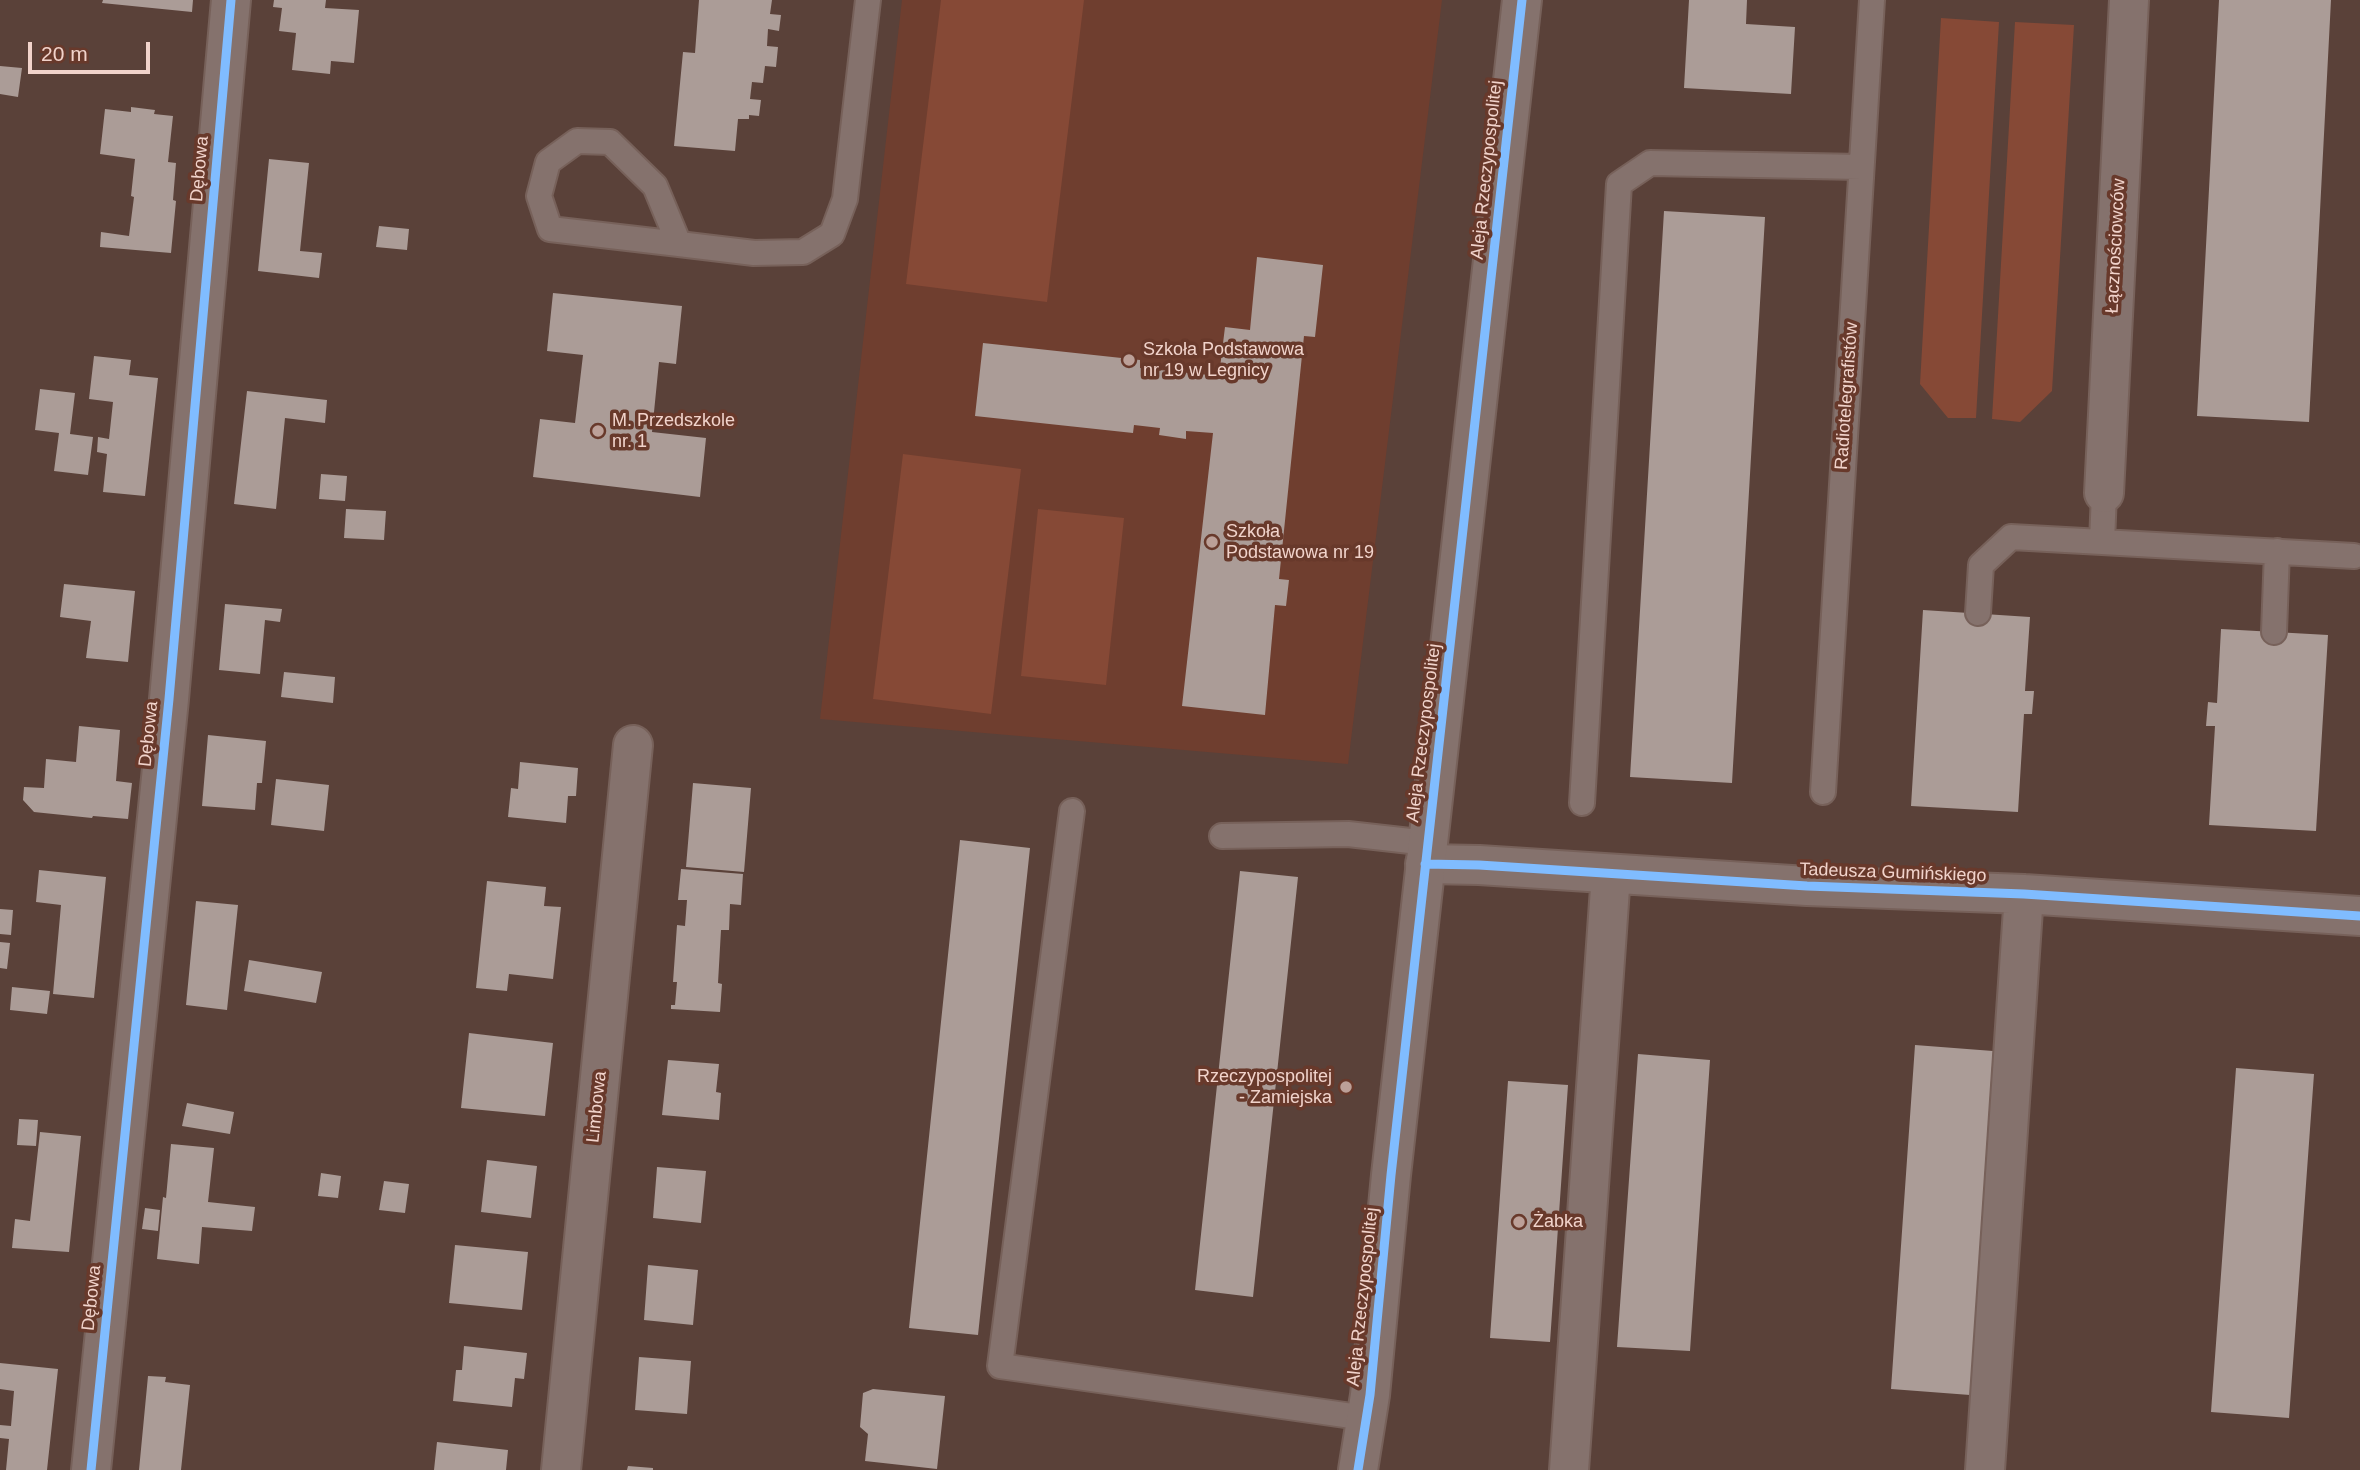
<!DOCTYPE html>
<html>
<head>
<meta charset="utf-8">
<style>
  body { margin:0 }
  #map { position:relative; width:2360px; height:1470px; overflow:hidden; background:#5a4139; font-family:Arial,sans-serif }
  canvas { display:block }
  .scale { position:absolute; left:28px; top:42px; width:122px; height:32px; box-sizing:border-box; border:4px solid #f1d3cb; border-top:0; padding-left:9px; font-size:21px; line-height:24px; white-space:nowrap; color:#f1d3cb; -webkit-text-stroke:5px #68392b; paint-order:stroke }
</style>
</head>
<body>
<div id="map">
<canvas width="2360" height="1470"></canvas>
<div class="scale">20 m</div>
</div>
<script>
const ctx = document.querySelector('canvas').getContext('2d');
ctx.lineJoin = 'round';
function fillPath(path, color) { ctx.fillStyle = color; ctx.fill(path, 'evenodd'); }
const poly = rows => new Path2D(rows.map(r => 'M' + r).join(''));
function strokePath(path, color, width, dash) { ctx.strokeStyle = color; ctx.lineWidth = width; ctx.lineCap = dash ? 'butt' : 'round'; ctx.setLineDash(dash || []); ctx.stroke(path); }
function label(font, color, halo, rows, align = 'center') {
  ctx.font = font + ' Arial,sans-serif'; ctx.lineWidth = 7; ctx.setLineDash([]); ctx.textBaseline = 'middle'; ctx.strokeStyle = halo; ctx.fillStyle = color; for (const [text, x, y, turn = 0] of rows) {
    ctx.save(); ctx.translate(x, y); ctx.rotate((+turn || 0) * Math.PI / 180); ctx.textAlign = isNaN(turn) ? turn : align; if (halo) ctx.strokeText(text, 0, 0); ctx.fillText(text, 0, 0); ctx.restore();
  }
}
const built = poly([
  [902,0,1442,0,1348,764,820,719]
]);
const green = poly([
  [941,0,1084,0,1047,302,906,284],
  [1941,18,1999,22,1976,418,1948,418,1920,384],
  [2015,22,2074,25,2052,391,2020,422,1992,419],
  [903,454,1021,469,991,714,873,699],
  [1038,509,1124,518,1106,685,1021,676]
]);
const building = poly([
  [103,0,193,0,192,12,102,3],
  [274,0,326,0,325,8,359,10,354,63,331,61,330,74,292,70,296,33,279,31,282,8,273,7],
  [699,0,772,0,770,14,781,15,779,31,768,29,767,46,778,47,776,67,765,66,763,83,752,82,750,99,761,100,759,116,749,115,749,119,738,119,735,151,674,146,683,52,695,53],
  [1689,0,1747,0,1746,24,1795,27,1791,94,1684,88],
  [2219,0,2331,0,2309,422,2197,416],
  [0,66,22,68,18,97,0,94],
  [131,107,155,110,154,114,173,116,168,162,176,163,173,200,176,201,171,253,100,247,101,232,129,236,134,197,131,196,135,159,100,154,105,109,131,112],
  [269,159,309,163,300,251,322,253,319,278,258,271],
  [1664,211,1765,217,1732,783,1630,777],
  [379,226,409,229,407,250,376,247],
  [1257,257,1323,265,1315,337,1304,336,1279,579,1289,580,1286,606,1275,605,1265,715,1182,706,1213,433,1186,431,1186,439,1159,435,1160,428,1134,425,1133,433,975,416,983,343,1140,360,1140,368,1219,376,1225,327,1250,330],
  [553,293,682,306,676,364,659,362,652,432,706,438,700,497,533,477,540,419,575,423,583,355,547,351],
  [94,356,131,360,129,375,158,378,145,496,103,492,107,454,97,452,98,437,109,439,113,402,89,399],
  [40,389,75,393,70,434,93,437,88,475,54,471,59,433,35,430],
  [247,391,327,400,325,423,285,418,276,509,234,504],
  [321,474,347,476,345,501,319,499],
  [346,509,386,511,384,540,344,538],
  [64,584,135,591,128,662,86,658,91,621,60,617],
  [225,604,282,609,280,622,265,620,260,674,219,670],
  [1923,610,2030,617,2025,691,2034,691,2032,714,2024,714,2018,812,1911,806],
  [2221,629,2328,635,2316,831,2209,825,2215,726,2206,726,2208,702,2217,703],
  [284,672,335,677,333,703,281,697],
  [79,726,120,730,116,781,132,783,128,819,93,816,92,818,34,812,23,800,24,787,44,788,46,759,76,762],
  [208,735,266,741,262,783,257,783,255,810,202,806],
  [520,762,578,768,576,796,568,796,566,823,508,817,511,788,518,789],
  [276,779,329,785,324,831,271,825],
  [693,783,751,788,744,872,686,867],
  [960,840,1030,848,978,1335,909,1328],
  [681,869,743,874,741,905,730,904,729,930,721,930,718,983,722,984,720,1012,671,1009,671,1005,675,1005,677,982,673,982,677,925,685,926,687,900,678,900],
  [39,870,106,877,94,998,53,994,61,905,36,902],
  [1240,871,1298,877,1253,1297,1195,1290],
  [487,881,546,887,544,906,561,907,553,979,509,974,507,991,476,988],
  [196,901,238,905,227,1010,186,1005],
  [0,909,13,910,11,935,0,934],
  [0,942,10,943,7,969,0,968],
  [249,960,322,972,316,1003,244,991],
  [12,987,50,991,47,1014,10,1010],
  [469,1033,553,1043,545,1116,461,1108],
  [1915,1045,1993,1051,1970,1395,1891,1389],
  [1638,1054,1710,1060,1690,1351,1617,1347],
  [668,1060,719,1064,716,1092,721,1093,719,1120,662,1115],
  [2236,1068,2314,1074,2289,1418,2211,1412],
  [1508,1081,1568,1085,1550,1342,1490,1338],
  [187,1103,234,1112,230,1134,182,1126],
  [19,1119,38,1120,36,1146,17,1145],
  [40,1132,81,1136,69,1252,12,1248,15,1219,30,1221],
  [171,1144,214,1148,208,1202,255,1207,252,1231,202,1227,199,1264,157,1259,163,1197,166,1198],
  [487,1160,537,1166,531,1218,481,1212],
  [657,1167,706,1171,701,1223,653,1218],
  [321,1173,341,1176,338,1198,318,1196],
  [384,1181,409,1184,405,1213,379,1210],
  [145,1208,160,1210,158,1231,142,1229],
  [455,1245,528,1252,522,1310,449,1303],
  [648,1265,698,1270,693,1325,644,1320],
  [464,1346,527,1353,524,1379,515,1378,512,1407,453,1401,456,1370,462,1370],
  [639,1357,691,1361,687,1414,635,1410],
  [0,1363,58,1369,47,1470,6,1470,9,1439,0,1438,0,1425,11,1426,14,1391,0,1389],
  [148,1376,166,1377,165,1382,190,1385,181,1470,139,1470],
  [873,1389,945,1396,937,1469,865,1461,868,1434,860,1427,863,1393],
  [437,1442,508,1450,506,1470,434,1470],
  [628,1466,653,1468,653,1470,627,1470]
]);
const service = poly([
  [679,244,550,229,539,196,548,162,577,141,610,142,655,186,679,244,754,253,803,252,832,234,845,199,868,0],
  [2102,542,2354,556],
  [1978,613,1981,565,2011,537,2102,542,2104,493],
  [2274,632,2277,551],
  [1823,792,1872,0],
  [1582,803,1619,184,1650,163,1861,167],
  [1072,811,1000,1366,1366,1418],
  [1222,836,1348,834,1428,843]
]);
const minor = poly([
  [2104,493,2129,0],
  [1425,864,1479,865,1807,886,2024,894,2360,916],
  [91,1470,169,699,231,0],
  [561,1470,633,745],
  [1569,1470,1611,874],
  [1985,1470,2024,894]
]);
const tertiary = poly([
  [1358,1470,1370,1395,1391,1175,1522,0]
]);
const cycleway = poly([
  [1425,864,1479,865,1807,886,2024,894,2360,916],
  [91,1470,169,699,231,0],
  [1358,1470,1370,1395,1391,1175,1522,0]
]);
const markers = [
  [1129,360,7,"#bca098"],
  [598,431,7,"#bca098"],
  [1212,542,7,"#bca098"],
  [1346,1087,7,"#bca098"],
  [1519,1222,7,"#bca098"]
];
const streetNames = [
  ["Dębowa",200,169,-85],
  ["Aleja Rzeczypospolitej",1487,170,-84],
  ["Łącznościowców",2116,246,-87],
  ["Radiotelegrafistów",1847,396,-86],
  ["Aleja Rzeczypospolitej",1424,733,-83],
  ["Dębowa",149,734,-84],
  ["Tadeusza Gumińskiego",1893,873,2],
  ["Limbowa",597,1107,-84],
  ["Aleja Rzeczypospolitej",1363,1297,-84],
  ["Dębowa",92,1298,-84]
];
const poiNames = [
  ["Szkoła Podstawowa",1143,350],
  ["nr 19 w Legnicy",1143,371],
  ["M. Przedszkole",612,421],
  ["nr. 1",612,442],
  ["Szkoła",1226,532],
  ["Podstawowa nr 19",1226,553],
  ["Rzeczypospolitej",1332,1077,"right"],
  ["- Zamiejska",1332,1098,"right"],
  ["Żabka",1533,1222]
];
fillPath(built, '#6f3e2f');
fillPath(green, '#864936');
fillPath(building, '#ab9c97');
strokePath(service, '#77615a', 28);
strokePath(minor, '#77615a', 42);
strokePath(tertiary, '#77615a', 42);
strokePath(service, '#85726d', 24);
strokePath(minor, '#85726d', 38);
strokePath(tertiary, '#85726d', 38);
strokePath(cycleway, '#80bcff', 9);
for (const [x, y, r, color] of markers) { const dot = new Path2D(); dot.arc(x, y, r, 0, 2 * Math.PI); ctx.fillStyle = color; ctx.fill(dot); strokePath(dot, '#68392b', 2.5); }
label('18px', '#f1d3cb', '#68392b', streetNames);
label('18px', '#f1d3cb', '#68392b', poiNames, 'left');
</script>
</body>
</html>
